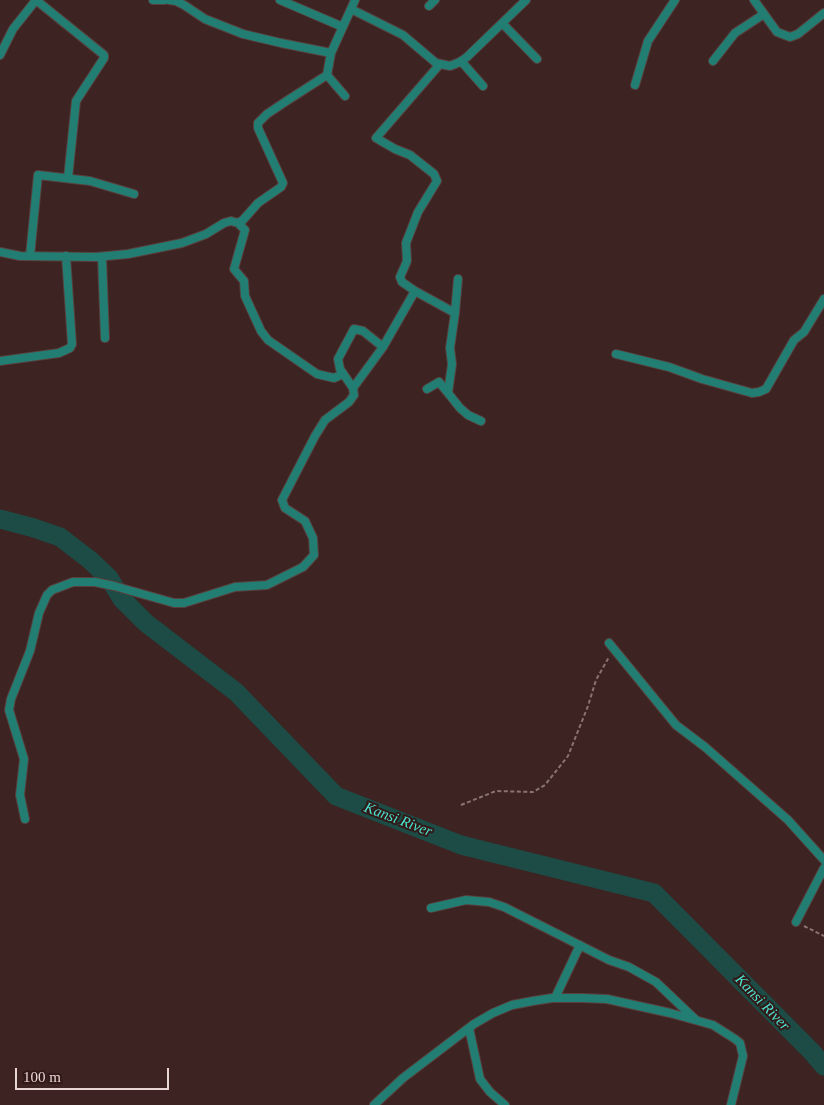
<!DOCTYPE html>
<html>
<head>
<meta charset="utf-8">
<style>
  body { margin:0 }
  #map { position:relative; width:824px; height:1105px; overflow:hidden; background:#3d2321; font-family:"Times New Roman",serif }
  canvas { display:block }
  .scale { position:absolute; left:15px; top:1068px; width:154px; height:22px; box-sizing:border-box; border:2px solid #e8d6d4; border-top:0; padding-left:6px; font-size:15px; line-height:18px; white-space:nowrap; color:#e8d6d4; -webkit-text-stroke:4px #321918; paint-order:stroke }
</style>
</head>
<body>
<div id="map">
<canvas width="824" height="1105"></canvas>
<div class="scale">100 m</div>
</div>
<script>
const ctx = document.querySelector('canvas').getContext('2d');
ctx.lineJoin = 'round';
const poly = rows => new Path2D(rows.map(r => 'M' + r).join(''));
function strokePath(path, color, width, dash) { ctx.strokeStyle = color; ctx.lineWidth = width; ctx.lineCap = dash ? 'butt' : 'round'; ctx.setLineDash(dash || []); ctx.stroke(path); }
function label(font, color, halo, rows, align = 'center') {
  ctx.font = font + ' "Times New Roman",serif'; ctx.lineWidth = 4; ctx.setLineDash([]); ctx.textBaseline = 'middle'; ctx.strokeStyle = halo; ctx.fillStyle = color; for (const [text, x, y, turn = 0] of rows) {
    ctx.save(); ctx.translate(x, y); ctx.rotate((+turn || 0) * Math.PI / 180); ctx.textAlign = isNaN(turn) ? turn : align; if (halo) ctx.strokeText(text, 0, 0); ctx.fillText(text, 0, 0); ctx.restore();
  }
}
const river = poly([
  [0,519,34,528,60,537,90,560,109,578,122,599,146,623,236,692,336,796,461,845,654,893,812,1052,824,1066]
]);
const path = poly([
  [461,805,496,791,533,792,545,785,568,756,588,706,596,680,609,657],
  [804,926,824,936]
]);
const street = poly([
  [36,0,104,55,104,58,76,101,68,178],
  [153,0,165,0],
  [169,0,176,1,184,5,205,19,243,34,281,43,331,53],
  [280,0,343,27],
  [754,0,777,32,790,37,798,34,824,13],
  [429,6,435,0],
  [351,9,403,35,436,63,450,66,460,62,467,57,526,0],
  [502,23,537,59],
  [0,55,13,29,36,0],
  [461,61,483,86],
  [713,61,735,33,764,14],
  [327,75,345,96],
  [635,85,648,41,675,0],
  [238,223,245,230,234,269,244,281,245,296,261,331,268,340,317,374,334,378,343,374],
  [0,252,20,256,96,257,128,254,182,243,206,234,224,223,231,221,238,223,243,220,258,203,281,187,283,183,258,128,258,123,267,114,288,100,327,75,331,53,355,0],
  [30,256,38,175,90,181,134,194],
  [102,257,105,338],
  [458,279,455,313,450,348,452,364,448,393,460,408,468,415,481,421],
  [415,291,455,313],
  [616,354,669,367,702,379,752,393,759,392,766,389,794,340,804,332,824,299],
  [0,361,59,353,70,348,72,344,66,256],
  [353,388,383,347,415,291,402,282,400,277,407,261,406,243,418,212,437,181,434,174,410,155,395,149,376,138,440,64],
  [427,389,439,382,448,393],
  [609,643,676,725,705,747,788,820,824,860],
  [25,819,20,795,24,759,9,710,11,699,30,651,39,613,47,595,52,590,73,582,95,582,114,586,174,603,184,603,235,587,267,585,303,567,314,555,313,538,305,521,285,508,282,500,315,436,325,420,349,402,354,395,353,388,340,369,338,359,354,329,363,331,383,347],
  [431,908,466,900,489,902,504,907,609,960,629,967,656,982,696,1020],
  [796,922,824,868],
  [555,998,580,945],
  [469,1028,480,1079,490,1092,505,1105],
  [374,1105,403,1078,474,1024,493,1013,512,1005,533,1001,552,998,582,998,607,999,670,1013,713,1025,735,1039,740,1043,743,1056,731,1105]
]);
const waterNames = [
  ["Kansi River",398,820,21],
  ["Kansi River",762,1003,46]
];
strokePath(river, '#1d4b45', 19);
strokePath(street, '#58403e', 10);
strokePath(path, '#8a7472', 2, [4, 2.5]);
strokePath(street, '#227e73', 8);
label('italic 15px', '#4be1ce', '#321918', waterNames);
</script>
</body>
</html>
